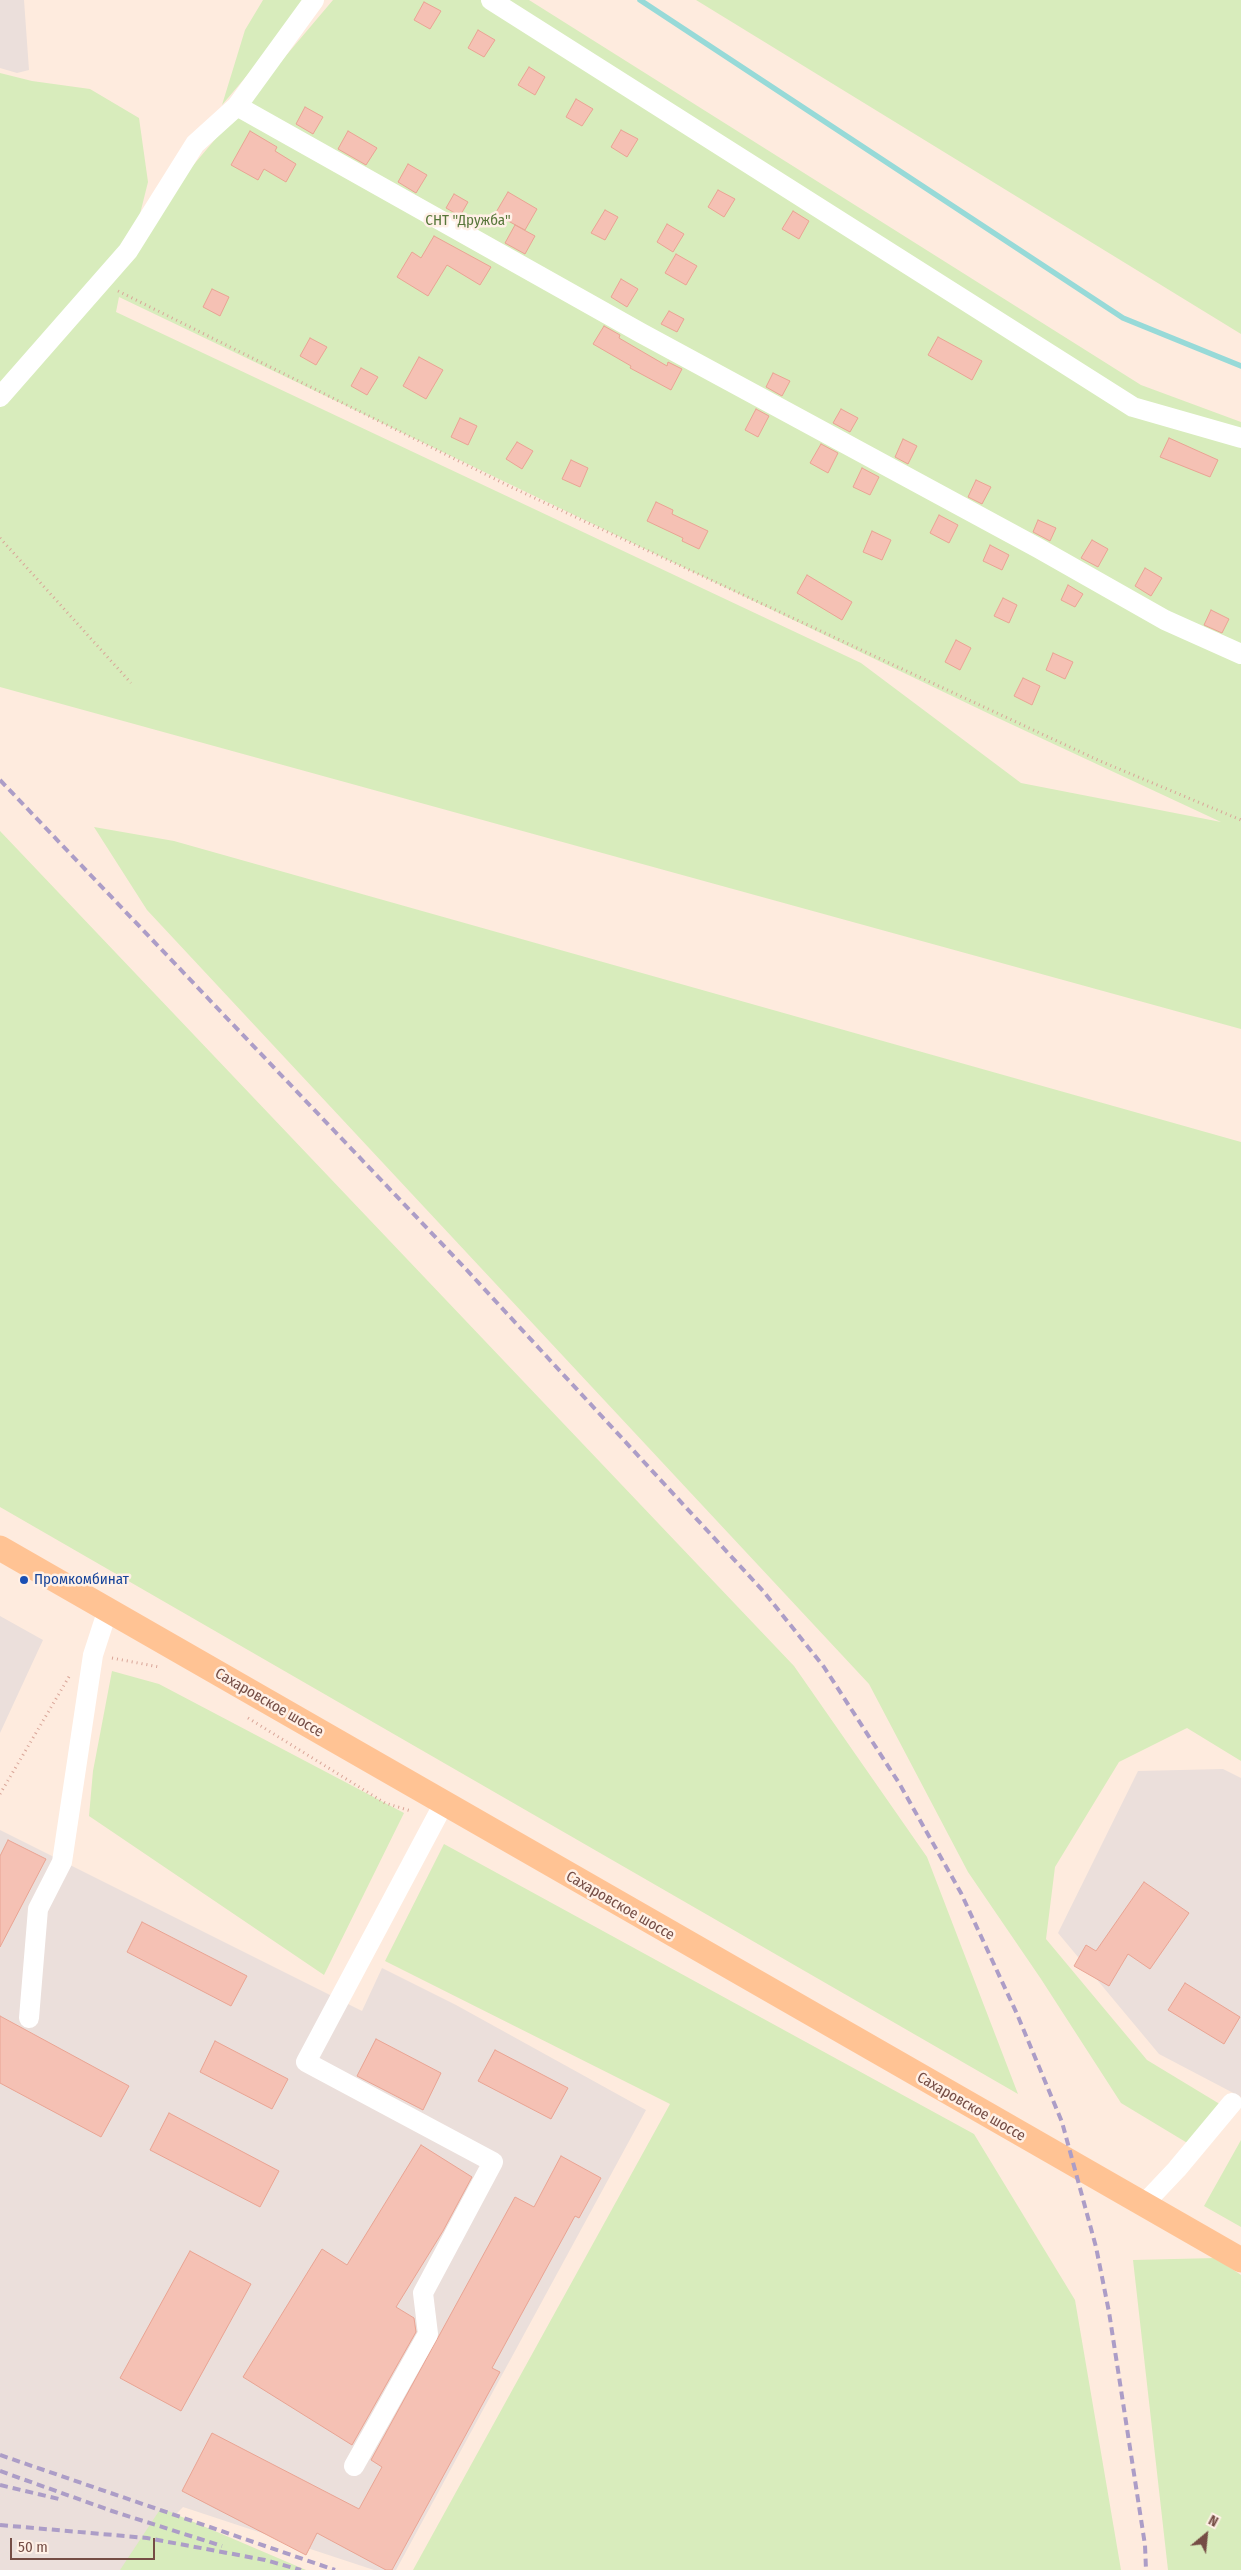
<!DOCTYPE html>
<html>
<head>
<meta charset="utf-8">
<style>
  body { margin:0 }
  #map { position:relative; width:1241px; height:2570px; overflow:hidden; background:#feebde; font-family:"Fira Sans Condensed",sans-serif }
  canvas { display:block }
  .north { position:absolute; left:1181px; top:2510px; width:50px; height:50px; -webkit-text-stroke:4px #fff0e6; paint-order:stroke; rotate:28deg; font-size:14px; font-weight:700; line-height:20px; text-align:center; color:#754d45 }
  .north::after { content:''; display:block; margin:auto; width:18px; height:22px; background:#754d45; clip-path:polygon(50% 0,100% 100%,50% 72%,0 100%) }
  .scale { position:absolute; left:10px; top:2538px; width:145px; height:22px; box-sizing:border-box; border:2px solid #754d45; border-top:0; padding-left:6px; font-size:15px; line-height:18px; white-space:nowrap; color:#754d45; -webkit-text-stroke:4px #fff0e6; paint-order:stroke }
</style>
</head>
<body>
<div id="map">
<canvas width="1241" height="2570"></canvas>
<div class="north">N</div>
<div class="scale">50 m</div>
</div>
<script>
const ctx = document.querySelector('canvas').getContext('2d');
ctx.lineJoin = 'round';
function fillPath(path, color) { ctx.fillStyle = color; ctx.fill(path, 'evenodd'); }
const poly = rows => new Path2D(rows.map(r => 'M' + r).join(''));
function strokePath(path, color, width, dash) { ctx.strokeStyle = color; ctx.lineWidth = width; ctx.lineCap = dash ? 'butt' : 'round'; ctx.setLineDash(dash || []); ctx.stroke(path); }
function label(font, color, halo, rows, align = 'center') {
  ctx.font = font + ' "Fira Sans Condensed",sans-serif'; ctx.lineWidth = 5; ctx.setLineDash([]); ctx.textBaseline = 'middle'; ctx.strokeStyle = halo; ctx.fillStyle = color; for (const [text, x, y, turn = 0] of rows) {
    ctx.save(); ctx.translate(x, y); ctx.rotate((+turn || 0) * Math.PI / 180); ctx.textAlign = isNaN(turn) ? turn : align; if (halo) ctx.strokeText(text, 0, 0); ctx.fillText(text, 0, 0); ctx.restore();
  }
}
const industrial = poly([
  [0,0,24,0,29,70,17,73,0,68],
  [0,1616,43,1640,0,1733],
  [1223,1769,1241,1778,1241,2097,1159,2054,1058,1933,1138,1771],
  [0,1830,362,2011,382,1968,456,2005,646,2110,396,2570,374,2570,183,2507,122,2570,0,2570]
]);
const green = poly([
  [263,0,311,0,222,105,245,30],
  [333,0,529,0,1141,385,1241,422,1241,1029,0,687,0,73,32,81,90,89,139,118,148,182,135,234],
  [119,297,1000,719,1221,822,1021,783,861,663,116,312],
  [696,0,1241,0,1241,334],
  [94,827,174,841,1241,1142,1241,1761,1187,1728,1119,1762,1055,1867,1046,1939,1147,2060,1223,2106,1189,2144,1121,2103,1041,1979,968,1872,869,1684,147,910],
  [0,831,794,1666,927,1857,1018,2094,0,1507],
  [112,1671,159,1684,404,1813,324,1975,89,1816,93,1771],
  [444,1844,974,2134,1075,2300,1121,2570,413,2570,670,2104,385,1961],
  [1241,2140,1241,2227,1204,2206],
  [1216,2258,1241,2275,1241,2570,1168,2570,1133,2260],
  [161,2508,306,2570,120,2570]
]);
const stream = poly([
  [640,0,1123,318,1241,366]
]);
const building = poly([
  [424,2,441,11,430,29,414,20,424,2],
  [478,30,495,40,484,57,468,48,478,30],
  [529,67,545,77,535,95,518,85,529,67],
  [576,99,593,109,582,126,566,117,576,99],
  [305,107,323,117,313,134,296,124,305,107],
  [621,130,638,139,627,157,611,147,621,130],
  [250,131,277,147,275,151,296,164,286,182,264,169,258,180,231,165,250,131],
  [348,131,377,148,366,165,338,149,348,131],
  [408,164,427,175,416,193,398,182,408,164],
  [718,190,735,199,724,217,708,207,718,190],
  [508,192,537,209,525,230,495,214,508,192],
  [454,194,468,202,460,216,446,208,454,194],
  [605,210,618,217,605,240,591,233,605,210],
  [793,211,809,221,799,239,782,229,793,211],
  [667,224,684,234,673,252,657,242,667,224],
  [515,225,535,236,525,254,505,243,515,225],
  [434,236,491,267,480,285,447,265,428,296,397,277,412,252,421,258,434,236],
  [676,254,697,266,686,285,665,273,676,254],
  [621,279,638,289,627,307,611,297,621,279],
  [212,289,229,297,220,316,203,307,212,289],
  [669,311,684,319,677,332,661,324,669,311],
  [604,326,620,335,619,338,667,366,668,362,682,369,671,390,630,368,631,366,593,344,604,326],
  [938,337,982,361,972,380,928,355,938,337],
  [310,338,327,347,316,365,300,356,310,338],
  [419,357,443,370,426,399,403,386,419,357],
  [361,368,378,377,367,395,351,386,361,368],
  [773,373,790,381,782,396,766,387,773,373],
  [756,409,769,416,758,437,745,430,756,409],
  [841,409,858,418,850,432,833,423,841,409],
  [460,418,477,426,468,445,451,437,460,418],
  [1169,438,1218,460,1210,477,1160,457,1169,438],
  [903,439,917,446,908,464,895,457,903,439],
  [517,442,533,451,522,469,506,459,517,442],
  [821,444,838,453,828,473,810,463,821,444],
  [571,460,588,468,580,487,562,479,571,460],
  [862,468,879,477,870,495,853,487,862,468],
  [976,480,991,487,982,504,968,497,976,480],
  [656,502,673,510,672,514,708,531,699,549,682,541,683,538,647,521,656,502],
  [939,515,958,525,949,543,930,533,939,515],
  [1038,520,1056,528,1050,541,1033,532,1038,520],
  [872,531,891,540,882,560,863,552,872,531],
  [1092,540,1108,549,1098,567,1081,558,1092,540],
  [990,545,1009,555,1002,570,983,561,990,545],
  [1145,568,1162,578,1151,596,1135,586,1145,568],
  [807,575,852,602,842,620,797,593,807,575],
  [1068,585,1083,594,1075,607,1061,600,1068,585],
  [1003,598,1017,605,1009,623,994,616,1003,598],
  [1211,610,1229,619,1222,633,1204,625,1211,610],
  [956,640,971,648,960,670,945,662,956,640],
  [1053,653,1073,662,1065,679,1046,670,1053,653],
  [1023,678,1040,686,1032,705,1014,696,1023,678],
  [8,1840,46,1859,0,1947,0,1856,8,1840],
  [1144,1882,1189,1913,1150,1969,1128,1954,1109,1986,1074,1966,1086,1945,1096,1951,1144,1882],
  [142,1922,247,1976,231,2006,127,1952,142,1922],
  [1185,1983,1240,2017,1224,2044,1168,2010,1185,1983],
  [0,2016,129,2086,101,2137,0,2083,0,2016],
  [376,2039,441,2073,423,2110,357,2076,376,2039],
  [215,2041,288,2079,272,2109,200,2072,215,2041],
  [495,2050,568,2088,551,2119,478,2081,495,2050],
  [169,2113,279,2171,260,2207,150,2150,169,2113],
  [421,2145,472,2177,443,2231,396,2307,414,2318,416,2332,352,2445,243,2377,322,2249,347,2265,421,2145],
  [561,2156,601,2178,579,2218,575,2216,492,2368,500,2372,392,2570,386,2570,317,2533,306,2555,182,2491,212,2433,359,2509,382,2467,371,2460,515,2197,534,2207,561,2156],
  [190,2251,251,2284,181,2411,120,2378,190,2251]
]);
const path = poly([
  [118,291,511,487,1100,761,1241,820],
  [0,538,131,683],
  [112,1658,159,1667],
  [248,1718,385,1803,411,1811],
  [0,1794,70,1675]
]);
const minor = poly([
  [491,0,1133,407,1241,438],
  [237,106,641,333,1038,548,1165,620,1241,654],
  [0,397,128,251,195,144,237,106,314,0],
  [29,2018,38,1909,62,1862,93,1655,108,1609],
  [1143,2205,1177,2169,1232,2103],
  [354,2466,428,2334,423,2293,493,2162,306,2062,443,1805]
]);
const major = poly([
  [0,1548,1241,2260]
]);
const rail = poly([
  [0,780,464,1267,764,1592,824,1667,899,1783,961,1893,1017,2014,1062,2122,1096,2247,1109,2312,1145,2545,1146,2570],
  [0,2455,335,2570],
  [0,2471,112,2511,222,2546],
  [0,2485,63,2500],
  [0,2525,147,2538,265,2560,301,2570]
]);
const markers = [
  [24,1580,5,"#1a4fb4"]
];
const parkNames = [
  ["СНТ \"Дружба\"",468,221]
];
const transitNames = [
  ["Промкомбинат",34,1580]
];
const streetNames = [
  ["Сахаровское шоссе",269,1703,30],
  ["Сахаровское шоссе",620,1906,30],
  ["Сахаровское шоссе",971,2107,30]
];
fillPath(industrial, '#ebdfdb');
fillPath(green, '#d8ecbc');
strokePath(stream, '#97dad8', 5.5);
fillPath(building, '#f5c1b4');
strokePath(building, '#e9a493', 1);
strokePath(path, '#d9a598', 3, [1, 4]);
strokePath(minor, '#fff', 20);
strokePath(major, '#ffc394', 25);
strokePath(rail, '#ac9dc7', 4, [8, 5]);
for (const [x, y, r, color] of markers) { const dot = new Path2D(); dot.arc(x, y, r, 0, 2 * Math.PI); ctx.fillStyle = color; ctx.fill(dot); strokePath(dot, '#fff0e6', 2); }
label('15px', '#57763a', '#fff0e6', parkNames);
label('15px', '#164399', '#fff0e6', transitNames, 'left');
label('15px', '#754d45', '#fff0e6', streetNames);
</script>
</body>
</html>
